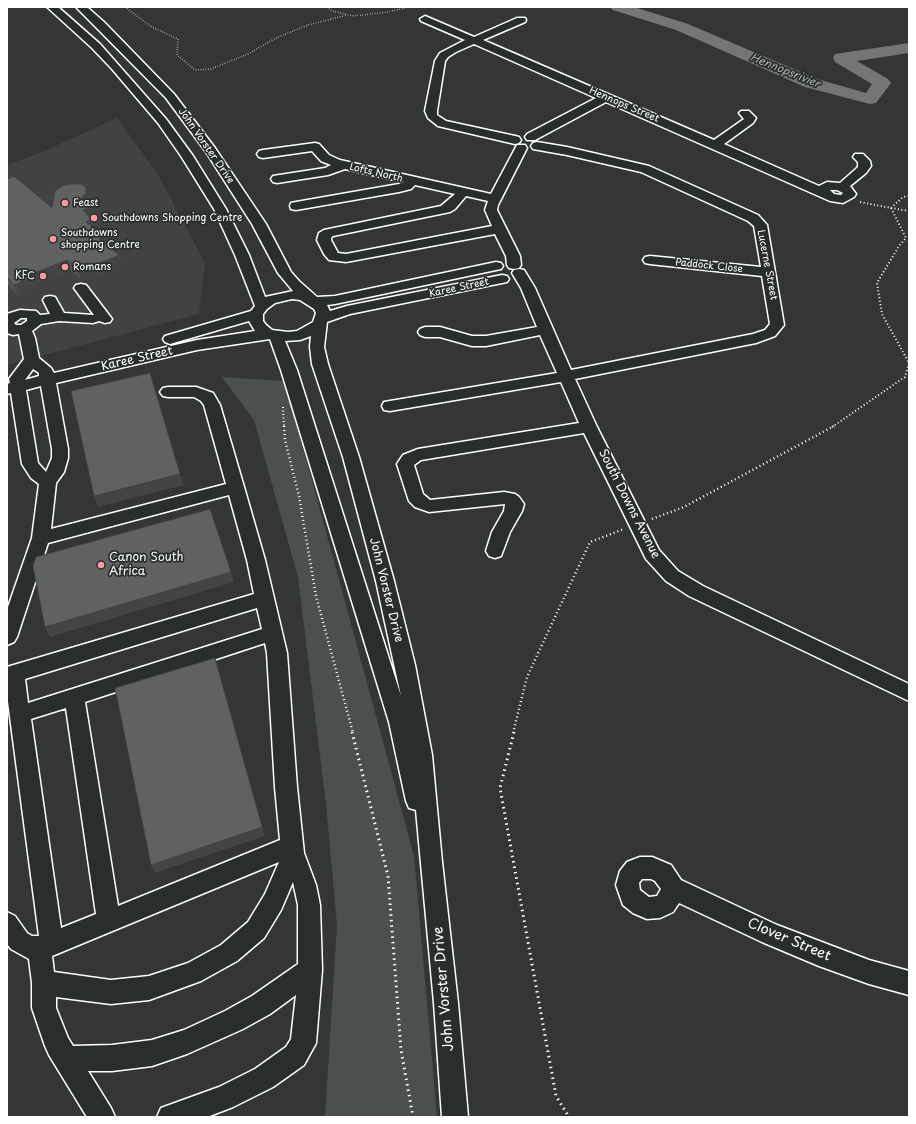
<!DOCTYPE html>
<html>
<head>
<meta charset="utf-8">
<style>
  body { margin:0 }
  #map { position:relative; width:916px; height:1124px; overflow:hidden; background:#333536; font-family:"Playpen Sans",sans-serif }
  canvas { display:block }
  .frame { position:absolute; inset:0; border:8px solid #fff; pointer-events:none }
</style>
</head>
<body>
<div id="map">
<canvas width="916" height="1124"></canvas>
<div class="frame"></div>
</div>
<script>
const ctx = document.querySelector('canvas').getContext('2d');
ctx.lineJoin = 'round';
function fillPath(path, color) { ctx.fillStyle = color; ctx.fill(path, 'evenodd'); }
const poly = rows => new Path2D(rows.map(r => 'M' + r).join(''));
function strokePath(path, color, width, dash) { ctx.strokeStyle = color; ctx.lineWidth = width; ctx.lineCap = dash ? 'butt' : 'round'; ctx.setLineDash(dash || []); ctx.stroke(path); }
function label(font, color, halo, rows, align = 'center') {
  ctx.font = font + ' "Playpen Sans",sans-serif'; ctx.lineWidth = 3.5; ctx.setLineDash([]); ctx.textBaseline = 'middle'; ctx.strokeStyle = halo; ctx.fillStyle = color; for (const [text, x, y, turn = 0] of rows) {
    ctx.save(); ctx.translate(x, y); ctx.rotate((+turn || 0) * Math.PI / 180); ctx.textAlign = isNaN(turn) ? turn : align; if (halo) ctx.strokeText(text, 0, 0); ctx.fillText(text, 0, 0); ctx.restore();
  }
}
const built = poly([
  [117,118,157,173,205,263,199,314,7,365,7,165,42,152]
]);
const green = poly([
  [222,377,285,381,414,856,437,1117,325,1117,337,925,326,804,298,577,254,420]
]);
const river = poly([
  [610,7,634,7,688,24,817,79,866,93,872,84,835,62,833,58,835,54,909,43,909,53,857,61,888,79,891,83,876,103,870,104,805,87,676,30,613,10,610,7]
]);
const pathFar3 = poly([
  [125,7,150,26,178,39,177,55,195,70,211,69,248,54,276,38,308,25,347,15],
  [327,7,332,11,354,16,388,12,409,7]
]);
const pathFar2 = poly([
  [891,208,903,197,909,196],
  [891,208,909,211],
  [283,407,284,427],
  [832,427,905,377,909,363,882,314,877,283,899,246,906,238,891,208,860,202]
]);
const pathFar1 = poly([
  [284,426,285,440,299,496,316,596,353,733],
  [652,519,684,507,834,426],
  [513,733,527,677,590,542,624,529]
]);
const path = poly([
  [352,732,388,876,401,1050,413,1117],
  [514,732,500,788,556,1096,569,1117]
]);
const minor = poly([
  [47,7,58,7,100,44,166,119,193,156,226,209,249,255,265,297,293,291,278,273,252,224,206,152,166,98,76,7,87,7,104,22,174,94,215,148,266,224,291,272,299,281,317,297,335,296,496,262,501,263,503,266,501,269,496,270,335,304,327,305,330,311,347,306,502,275,507,276,509,279,507,282,502,283,350,314,327,322,324,347,328,364,359,457,394,581,415,665,432,755,442,862,458,1003,468,1117,442,1117,434,1003,416,810,409,808,406,801,389,722,281,370,270,339,197,350,56,383,68,449,68,458,64,472,56,483,51,529,226,484,204,405,201,401,194,397,168,397,163,396,160,392,163,388,168,387,196,387,213,393,220,405,244,487,265,560,287,653,297,787,304,853,316,885,320,905,322,970,316,1043,304,1065,273,1087,233,1107,207,1117,157,1117,161,1108,219,1087,255,1069,286,1047,291,1039,296,995,270,1014,243,1029,187,1054,152,1066,112,1071,88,1071,111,1108,115,1117,87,1117,49,1055,45,1046,32,1008,32,983,29,959,11,949,7,944,7,912,15,916,27,933,32,936,39,936,7,694,7,667,254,594,247,560,229,495,48,543,17,637,14,642,7,645,7,610,32,538,39,484,31,478,22,464,11,393,7,394,7,384,10,383,9,379,24,359,19,334,13,335,7,333,7,314,20,310,36,311,40,315,50,314,43,300,45,297,50,296,55,297,64,313,94,315,74,288,76,285,81,284,86,285,112,319,110,322,105,323,99,321,93,323,59,321,41,324,32,331,35,338,39,358,51,368,54,373,197,340,255,331,249,321,170,344,165,342,163,339,165,336,251,311,255,306,235,255,214,209,181,156,158,123,112,69,92,48,47,7],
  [292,299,300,300,314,309,316,313,313,322,297,331,288,332,272,330,266,325,263,321,263,314,267,309,275,303,292,299],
  [21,318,27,318,27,321,21,325,16,325,14,323,21,318],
  [311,336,310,347,312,364,343,457,376,581,401,696,297,370,285,341,300,340,311,336],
  [33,369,39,373,39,376,25,380,33,369],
  [41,386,52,449,52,458,46,472,38,463,26,390,41,386],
  [257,608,262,629,28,703,25,679,257,608],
  [265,643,267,653,275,787,280,840,118,906,85,702,265,643],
  [66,708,96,914,61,928,31,719,66,708],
  [279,862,265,894,248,922,221,945,188,963,149,976,111,980,54,972,52,956,279,862],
  [293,882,298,905,298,964,252,996,225,1011,184,1030,152,1040,112,1045,73,1046,68,1038,56,1008,56,997,111,1004,149,1000,201,981,237,961,264,938,281,910,293,882],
  [425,16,474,37,517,18,525,18,526,20,525,22,483,40,714,140,744,119,739,113,741,111,749,111,756,118,753,123,724,144,819,186,827,182,840,183,858,167,858,162,853,157,855,154,863,154,870,161,871,166,866,173,850,186,856,194,854,197,843,203,830,201,606,102,535,140,527,140,525,137,527,134,596,98,474,44,456,52,448,57,445,61,437,111,437,115,446,121,515,136,519,137,521,140,519,143,515,144,438,126,428,118,425,111,435,61,440,53,465,40,421,21,420,19,425,16],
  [830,190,837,190,843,193,841,195,834,194,830,190],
  [537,142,567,147,649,166,758,215,767,225,784,325,775,336,756,343,575,379,597,427,659,550,678,571,703,586,909,684,909,701,689,596,666,581,646,559,584,433,421,460,414,465,423,494,430,500,504,492,515,494,519,497,524,504,522,511,510,532,501,556,495,558,489,556,486,551,492,532,504,511,505,504,429,512,415,507,409,501,397,464,403,455,418,449,579,423,561,382,390,411,384,410,382,406,384,402,390,401,557,373,540,335,486,346,472,346,440,337,425,337,420,335,418,332,420,329,425,327,440,327,472,336,486,336,537,327,521,288,512,273,514,270,519,269,524,270,535,288,571,370,753,334,765,330,770,324,762,276,650,264,645,263,643,260,645,257,650,256,761,267,754,226,748,221,641,172,567,155,533,149,531,146,533,143,537,142],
  [315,143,319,144,329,155,340,160,491,194,517,145,525,145,527,148,498,205,497,210,520,256,521,265,519,268,514,269,509,268,507,265,506,256,495,234,346,262,329,260,324,254,317,240,319,233,324,230,441,206,455,194,415,185,411,189,399,192,296,210,291,209,290,206,291,203,296,202,399,184,404,182,345,169,328,175,277,183,273,182,271,179,273,176,325,168,331,165,321,161,312,151,263,158,259,157,257,154,259,151,263,150,315,143],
  [466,196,488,201,485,210,492,226,346,254,338,253,331,240,331,238,333,236,450,212,455,209,466,196],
  [640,857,652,857,671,865,681,880,777,925,869,960,909,971,909,995,869,984,819,966,762,942,679,903,673,912,660,918,647,919,633,913,623,905,616,885,620,871,627,862,640,857],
  [642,879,651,879,655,881,661,889,657,896,649,897,640,890,639,883,642,879]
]);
const wall = poly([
  [7,179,52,208,89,198,89,204,88,205,90,207,93,218,91,218,95,229,103,235,106,245,119,255,122,265,101,275,80,278,71,271,33,285,33,290,18,296,7,284]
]);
const shadedWall = poly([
  [86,188,89,198,89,204,85,209,90,207,93,218,86,221,83,210,81,199],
  [92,220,96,231,86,222],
  [103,235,107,246,99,239],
  [119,255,122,265,101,275,80,278,77,267],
  [67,260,71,271,33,285,33,290,18,296,14,285,29,275],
  [180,474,184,485,98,507,94,496],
  [231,572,234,582,50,637,45,627],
  [215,658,265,836,155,873,151,865]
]);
const building = poly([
  [14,176,52,208,55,191,62,186,71,184,81,184,86,188,86,193,81,199,90,207,83,210,92,220,86,222,103,235,99,239,119,255,98,264,77,267,67,260,29,275,29,279,14,285,7,277,7,179,14,176],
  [150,373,180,474,94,496,71,391,150,373],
  [210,509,231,572,45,627,33,566,36,557,210,509],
  [215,658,262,827,151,865,115,688,215,658]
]);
const markers = [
  [65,203,4,"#ff9aa2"],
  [94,218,4,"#ff9aa2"],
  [53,239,4,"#ff9aa2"],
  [65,267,4,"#ff9aa2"],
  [43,276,4,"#ff9aa2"],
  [101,565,4,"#ff9aa2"]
];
const farStreetnames = [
  ["Hennops Street",624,105,23],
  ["John Vorster Drive",206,146,55],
  ["Lofts North",376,173,13],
  ["Lucerne Street",767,265,79],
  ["Paddock Close",709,266,6],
  ["Karee Street",459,288,-12]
];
const farPoinames = [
  ["Feast",73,203],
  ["Southdowns Shopping Centre",102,218],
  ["Southdowns",61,233],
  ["shopping Centre",61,245],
  ["Romans",73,267],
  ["KFC",35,276,"right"]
];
const farWaternames = [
  ["Hennopsrivier",785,71,22]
];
const streetNames = [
  ["Karee Street",137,359,-13],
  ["South Downs Avenue",629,504,63],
  ["John Vorster Drive",386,590,76]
];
const poiNames = [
  ["Canon South",109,558],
  ["Africa",109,572]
];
const nearStreetnames = [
  ["Clover Street",789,940,23],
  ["John Vorster Drive",444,989,-95]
];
fillPath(built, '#404243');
fillPath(green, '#4c4f50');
fillPath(river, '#737576');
strokePath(minor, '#fff', 3);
strokePath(pathFar3, '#fff', 1.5, [0.5, 2]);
strokePath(pathFar2, '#fff', 2, [1, 2.5]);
strokePath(pathFar1, '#fff', 2.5, [1, 3]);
strokePath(path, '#fff', 3, [1.5, 4]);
fillPath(minor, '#2a2d2e');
fillPath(wall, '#525354');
fillPath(shadedWall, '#424445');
fillPath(building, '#5f6162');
strokePath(building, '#424445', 1);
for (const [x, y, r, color] of markers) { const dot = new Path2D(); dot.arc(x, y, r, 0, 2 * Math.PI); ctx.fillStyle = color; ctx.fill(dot); strokePath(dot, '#2a2d2e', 1.5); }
label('10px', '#fff', '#2a2d2e', farStreetnames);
label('10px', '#fff', '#2a2d2e', farPoinames, 'left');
label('italic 11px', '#b2b3b4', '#2a2d2e', farWaternames);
label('12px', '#fff', '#2a2d2e', streetNames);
label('12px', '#fff', '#2a2d2e', poiNames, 'left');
label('14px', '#fff', '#2a2d2e', nearStreetnames);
</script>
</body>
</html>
